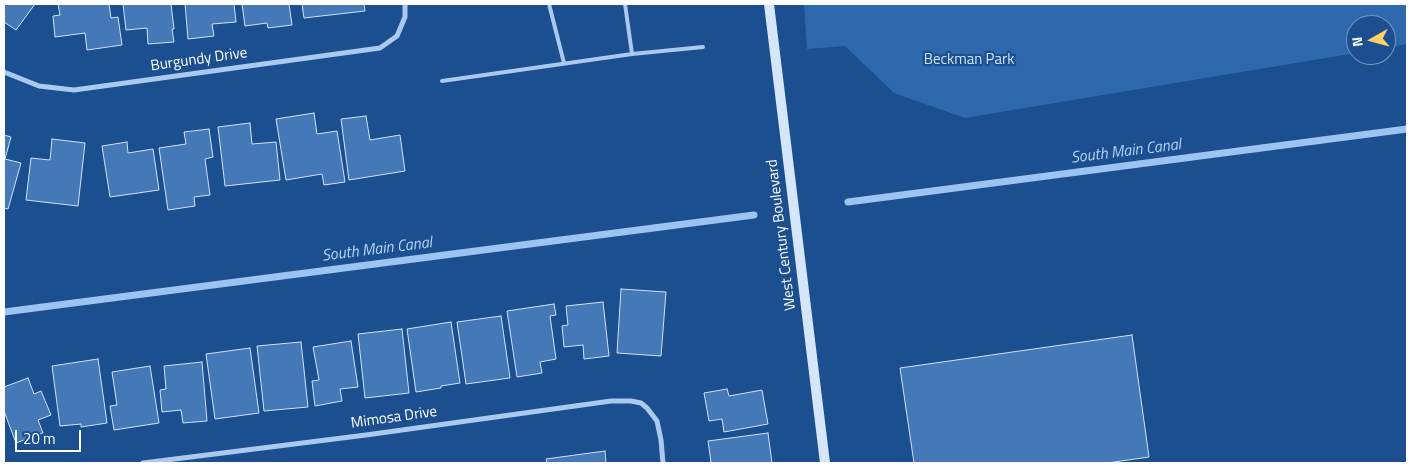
<!DOCTYPE html>
<html>
<head>
<meta charset="utf-8">
<style>
  body { margin:0 }
  #map { position:relative; width:1411px; height:467px; overflow:hidden; background:#1b4f8f; font-family:"Titillium Web",sans-serif }
  canvas { display:block }
  .frame { position:absolute; inset:0; border:5px solid #fff; pointer-events:none }
  .north { position:absolute; left:1346px; top:15px; width:50px; height:50px; box-sizing:border-box; background:#1b4f8f; border:1px solid #7695bc; border-radius:50%; rotate:263deg; font-size:14px; font-weight:700; line-height:20px; text-align:center; color:#fff }
  .north::after { content:''; display:block; margin:auto; width:18px; height:22px; background:#ffd166; clip-path:polygon(50% 0,100% 100%,50% 72%,0 100%) }
  .scale { position:absolute; left:15px; top:430px; width:66px; height:22px; box-sizing:border-box; border:2px solid #fff; border-top:0; padding-left:6px; font-size:15px; line-height:18px; white-space:nowrap; color:#fff; -webkit-text-stroke:4px #1b4f8f; paint-order:stroke }
</style>
</head>
<body>
<div id="map">
<canvas width="1411" height="467"></canvas>
<div class="frame"></div>
<div class="north">N</div>
<div class="scale">20 m</div>
</div>
<script>
const ctx = document.querySelector('canvas').getContext('2d');
ctx.lineJoin = 'round';
function fillPath(path, color) { ctx.fillStyle = color; ctx.fill(path, 'evenodd'); }
const poly = rows => new Path2D(rows.map(r => 'M' + r).join(''));
function strokePath(path, color, width, dash) { ctx.strokeStyle = color; ctx.lineWidth = width; ctx.lineCap = dash ? 'butt' : 'round'; ctx.setLineDash(dash || []); ctx.stroke(path); }
function label(font, color, halo, rows, align = 'center') {
  ctx.font = font + ' "Titillium Web",sans-serif'; ctx.lineWidth = 4.5; ctx.setLineDash([]); ctx.textBaseline = 'middle'; ctx.strokeStyle = halo; ctx.fillStyle = color; for (const [text, x, y, turn = 0] of rows) {
    ctx.save(); ctx.translate(x, y); ctx.rotate((+turn || 0) * Math.PI / 180); ctx.textAlign = isNaN(turn) ? turn : align; if (halo) ctx.strokeText(text, 0, 0); ctx.fillText(text, 0, 0); ctx.restore();
  }
}
const green = poly([
  [804,4,1407,4,1407,44,1386,48,1386,25,1356,25,1356,53,965,118,894,93,845,46,807,49]
]);
const stream = poly([
  [848,202,1407,129],
  [4,312,754,215]
]);
const building = poly([
  [4,4,35,4,16,30,4,22,4,4],
  [58,4,109,4,111,18,118,17,122,45,87,50,85,33,55,37,53,16,60,15,58,4],
  [123,4,171,4,174,29,172,29,174,42,148,44,147,28,126,30,123,4],
  [185,4,234,4,236,22,212,24,214,36,188,39,185,4],
  [242,4,289,4,292,25,268,28,267,23,245,26,242,4],
  [302,4,364,4,365,11,304,18,302,4],
  [314,113,317,134,337,131,345,182,324,185,322,174,286,180,276,119,314,113],
  [366,116,370,140,400,135,405,171,349,180,341,119,366,116],
  [250,123,252,144,276,142,280,180,225,186,218,127,250,123],
  [209,129,213,157,205,159,210,195,194,197,195,206,168,210,159,148,186,144,184,132,209,129],
  [4,135,11,137,5,159,21,163,8,209,4,208,4,135],
  [52,139,85,143,78,206,26,200,31,158,50,160,52,139],
  [127,142,128,153,153,149,159,190,110,197,102,146,127,142],
  [621,289,666,292,661,356,617,353,621,289],
  [603,302,609,356,584,359,583,345,564,347,562,326,568,325,566,306,603,302],
  [554,304,556,315,550,316,556,359,540,362,542,373,517,377,507,311,554,304],
  [501,316,510,378,466,384,457,322,501,316],
  [451,322,460,383,441,386,441,388,416,392,407,329,451,322],
  [402,329,409,393,365,398,358,334,402,329],
  [1132,335,1149,457,1107,463,914,463,900,368,1132,335],
  [351,341,358,387,340,389,342,401,315,406,312,381,319,380,313,347,351,341],
  [301,342,308,407,264,411,257,346,301,342],
  [250,348,259,413,215,419,206,354,250,348],
  [98,359,107,423,81,427,81,424,60,426,52,366,98,359],
  [202,362,207,421,183,423,181,410,162,412,160,390,166,389,164,366,202,362],
  [150,366,159,423,114,430,110,406,117,405,112,372,150,366],
  [28,378,34,394,41,391,51,415,38,420,43,433,16,443,4,411,4,387,28,378],
  [727,389,729,396,762,390,768,424,724,432,722,419,709,421,704,393,727,389],
  [768,433,772,463,708,463,711,462,708,441,768,433],
  [605,451,606,463,547,463,546,459,605,451]
]);
const lane = poly([
  [549,4,564,63],
  [625,4,632,54],
  [442,81,632,54,703,47]
]);
const street = poly([
  [4,72,39,86,74,90,380,48,397,36,405,17,405,4],
  [143,463,366,435,611,401,631,401,641,403,647,408,657,421,661,440,663,463]
]);
const secondary = poly([
  [769,4,825,463]
]);
const streetNames = [
  ["Burgundy Drive",199,60,-8],
  ["West Century Boulevard",782,235,-97],
  ["Mimosa Drive",394,418,-8]
];
const parkNames = [
  ["Beckman Park",969,60]
];
const waterNames = [
  ["South Main Canal",1126,152,-7],
  ["South Main Canal",377,250,-7]
];
fillPath(green, '#2e69ad');
strokePath(stream, '#9cc4f0', 7);
fillPath(building, '#4478b7');
strokePath(building, '#cfe3fa', 1);
strokePath(lane, '#a9c9ee', 4);
strokePath(street, '#a9c9ee', 5);
strokePath(secondary, '#d6e6fa', 10);
label('15px', '#fff', '#1b4f8f', streetNames);
label('15px', '#cfe3fa', '#1b4f8f', parkNames);
label('italic 16px', '#b5d3f5', '#1b4f8f', waterNames);
</script>
</body>
</html>
